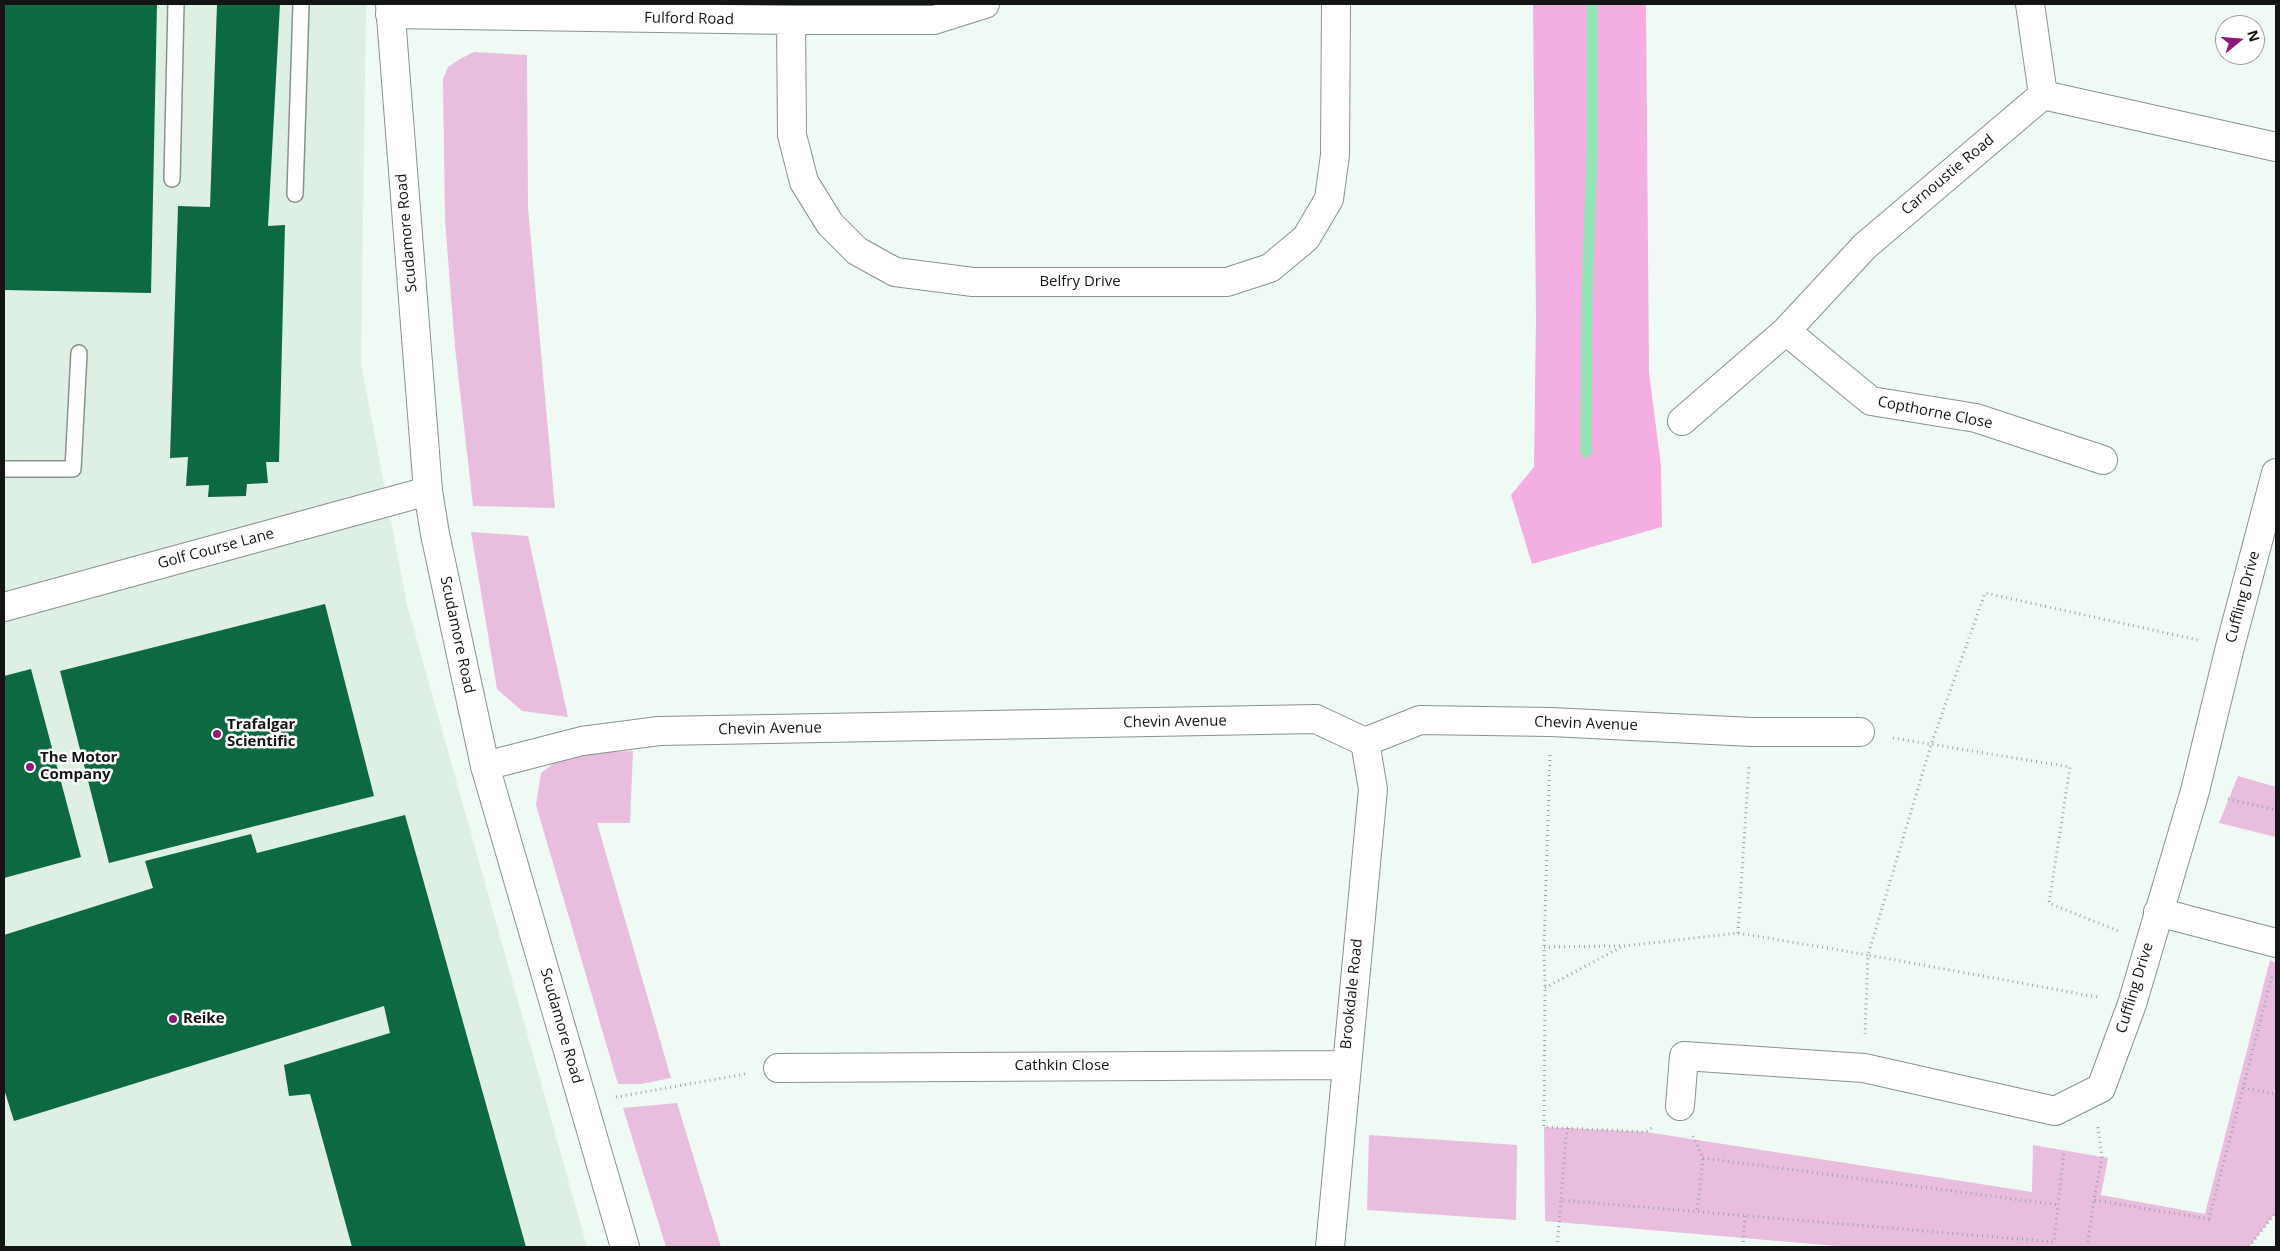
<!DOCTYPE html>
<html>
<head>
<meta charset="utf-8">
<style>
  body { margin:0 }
  #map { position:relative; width:2280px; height:1251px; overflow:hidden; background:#f0faf4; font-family:"Open Sans",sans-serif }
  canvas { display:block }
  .frame { position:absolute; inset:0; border:5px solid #121513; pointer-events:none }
  .north { position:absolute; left:2215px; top:15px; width:50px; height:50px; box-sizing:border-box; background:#fff; border:1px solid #a0a1a1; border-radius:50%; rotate:73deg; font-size:14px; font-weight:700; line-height:20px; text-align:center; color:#121513 }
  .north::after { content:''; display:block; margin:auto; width:18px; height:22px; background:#8d197b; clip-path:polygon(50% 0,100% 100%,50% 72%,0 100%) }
</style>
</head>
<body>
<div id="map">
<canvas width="2280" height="1251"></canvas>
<div class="frame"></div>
<div class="north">N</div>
</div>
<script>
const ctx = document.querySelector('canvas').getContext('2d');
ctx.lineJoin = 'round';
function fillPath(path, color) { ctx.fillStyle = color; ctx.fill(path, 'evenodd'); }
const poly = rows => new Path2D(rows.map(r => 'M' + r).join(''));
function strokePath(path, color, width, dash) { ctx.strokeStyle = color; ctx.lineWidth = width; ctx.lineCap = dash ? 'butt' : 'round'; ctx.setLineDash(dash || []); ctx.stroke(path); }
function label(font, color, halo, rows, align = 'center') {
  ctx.font = font + ' "Open Sans",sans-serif'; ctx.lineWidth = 5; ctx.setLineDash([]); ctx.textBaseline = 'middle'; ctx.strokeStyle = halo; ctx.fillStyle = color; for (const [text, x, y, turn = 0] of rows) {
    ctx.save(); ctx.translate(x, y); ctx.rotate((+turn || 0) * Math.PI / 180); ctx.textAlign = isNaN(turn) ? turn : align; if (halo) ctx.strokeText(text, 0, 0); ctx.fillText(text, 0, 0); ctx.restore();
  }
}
const built = poly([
  [4,4,366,4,361,363,407,605,587,1247,4,1247]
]);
const green = poly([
  [474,52,527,55,528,208,555,508,473,506,455,347,445,220,443,79,448,67,460,59],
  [471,532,528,536,568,717,522,711,497,689],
  [633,751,630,823,597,823,671,1078,641,1084,618,1084,536,805,541,773,562,757,606,752],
  [2238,776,2276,787,2276,837,2219,823],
  [2270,960,2276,963,2276,1083,2274,1093,2276,1093,2276,1212,2249,1247,1848,1247,1545,1221,1544,1127,1646,1132,2032,1192,2033,1145,2108,1158,2101,1195,2205,1214],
  [677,1103,721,1247,666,1247,623,1108],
  [1369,1135,1517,1145,1516,1220,1367,1210]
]);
const forest = poly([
  [1533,4,1646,4,1649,372,1661,466,1662,527,1532,564,1511,495,1534,467,1536,319]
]);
const stream = poly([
  [1586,452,1587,296,1592,152,1592,4]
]);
const building = poly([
  [4,4,157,4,151,293,4,290],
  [217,4,280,4,268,226,285,225,279,462,266,462,268,483,247,484,246,496,208,497,209,485,186,486,188,457,170,458,178,206,210,207],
  [325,604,374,796,109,863,60,671],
  [31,669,81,857,4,878,4,676],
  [405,815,526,1247,352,1247,310,1094,289,1096,284,1065,390,1033,384,1006,14,1121,4,1089,4,935,153,888,145,861,251,834,257,853]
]);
const path = poly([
  [1893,738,2070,767,2049,903,2118,931],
  [1550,755,1544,947,1545,988,1544,1127,1646,1132,1654,1126],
  [2228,799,2276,810],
  [1738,933,1749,765],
  [1544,947,1624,946,1738,933,1868,955,1865,1034],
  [1545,988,1623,946],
  [2097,997,1868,955,1931,745,1985,593,2198,640],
  [2243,1088,2276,1094],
  [616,1097,745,1074],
  [2098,1127,2102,1157,2094,1200,2209,1219,2272,976],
  [1568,1128,1566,1136,1561,1200,2054,1242,2064,1150],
  [1693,1136,1703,1158,1697,1212],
  [1703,1158,2059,1205],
  [1557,1247,1561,1200],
  [1743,1247,1745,1216],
  [2087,1247,2094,1200],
  [2249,1247,2276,1212]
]);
const lane = poly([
  [172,179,176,4],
  [295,194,301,4],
  [4,469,73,469,79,353]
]);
const street = poly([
  [2030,4,2043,95],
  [390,14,791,20,934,20,985,4],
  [791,20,792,135,804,182,830,224,857,251,895,272,973,282,1227,282,1270,268,1306,238,1329,199,1335,155,1336,4],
  [1786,331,1871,401,1976,418,2103,460],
  [1682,421,1786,331,1865,246,2043,95,2276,147],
  [4,607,428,491],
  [485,766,582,741,659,731,1316,719,1365,742,1420,720,1551,722,1752,732,1860,732],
  [2158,912,2276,943],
  [778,1068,1345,1065],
  [1680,1106,1684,1056,1864,1068,2055,1111,2101,1088,2132,1004,2195,791,2230,647,2276,473],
  [1330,1247,1373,789,1365,742]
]);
const secondary = poly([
  [390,4,428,491,435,534,485,766,625,1247]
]);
const markers = [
  [217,734,5,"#8d197b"],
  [30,767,5,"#8d197b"],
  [173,1019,5,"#8d197b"]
];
const streetNames = [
  ["Fulford Road",689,19,1],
  ["Carnoustie Road",1948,175,-40],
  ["Scudamore Road",407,233,-95],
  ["Belfry Drive",1080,282],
  ["Copthorne Close",1935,413,11],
  ["Golf Course Lane",216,549,-15],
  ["Cuffling Drive",2243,597,-75],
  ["Scudamore Road",457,635,78],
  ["Chevin Avenue",1175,722,-1],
  ["Chevin Avenue",1586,724,2],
  ["Chevin Avenue",770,729,-1],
  ["Cuffling Drive",2135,988,-73],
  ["Brookdale Road",1352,994,-84],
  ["Scudamore Road",561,1026,74],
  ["Cathkin Close",1062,1066]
];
const poiNames = [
  ["Trafalgar",227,725],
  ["Scientific",227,742],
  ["The Motor",40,758],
  ["Company",40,775],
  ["Reike",183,1019]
];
fillPath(built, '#deefe4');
fillPath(green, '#e8bddd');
fillPath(forest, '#f3aee2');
strokePath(stream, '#94e5b6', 11);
fillPath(building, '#0d6941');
strokePath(lane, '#89938d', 18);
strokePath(street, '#89938d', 30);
strokePath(secondary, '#89938d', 30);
strokePath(path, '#9ea6a1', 3, [1, 4]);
strokePath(lane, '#fff', 15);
strokePath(street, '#fff', 28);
strokePath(secondary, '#fff', 28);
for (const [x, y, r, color] of markers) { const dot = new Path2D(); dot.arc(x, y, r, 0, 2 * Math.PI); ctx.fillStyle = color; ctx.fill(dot); strokePath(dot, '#fff', 2); }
label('15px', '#121513', '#fff', streetNames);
label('bold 15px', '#121513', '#fff', poiNames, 'left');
</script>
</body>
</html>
